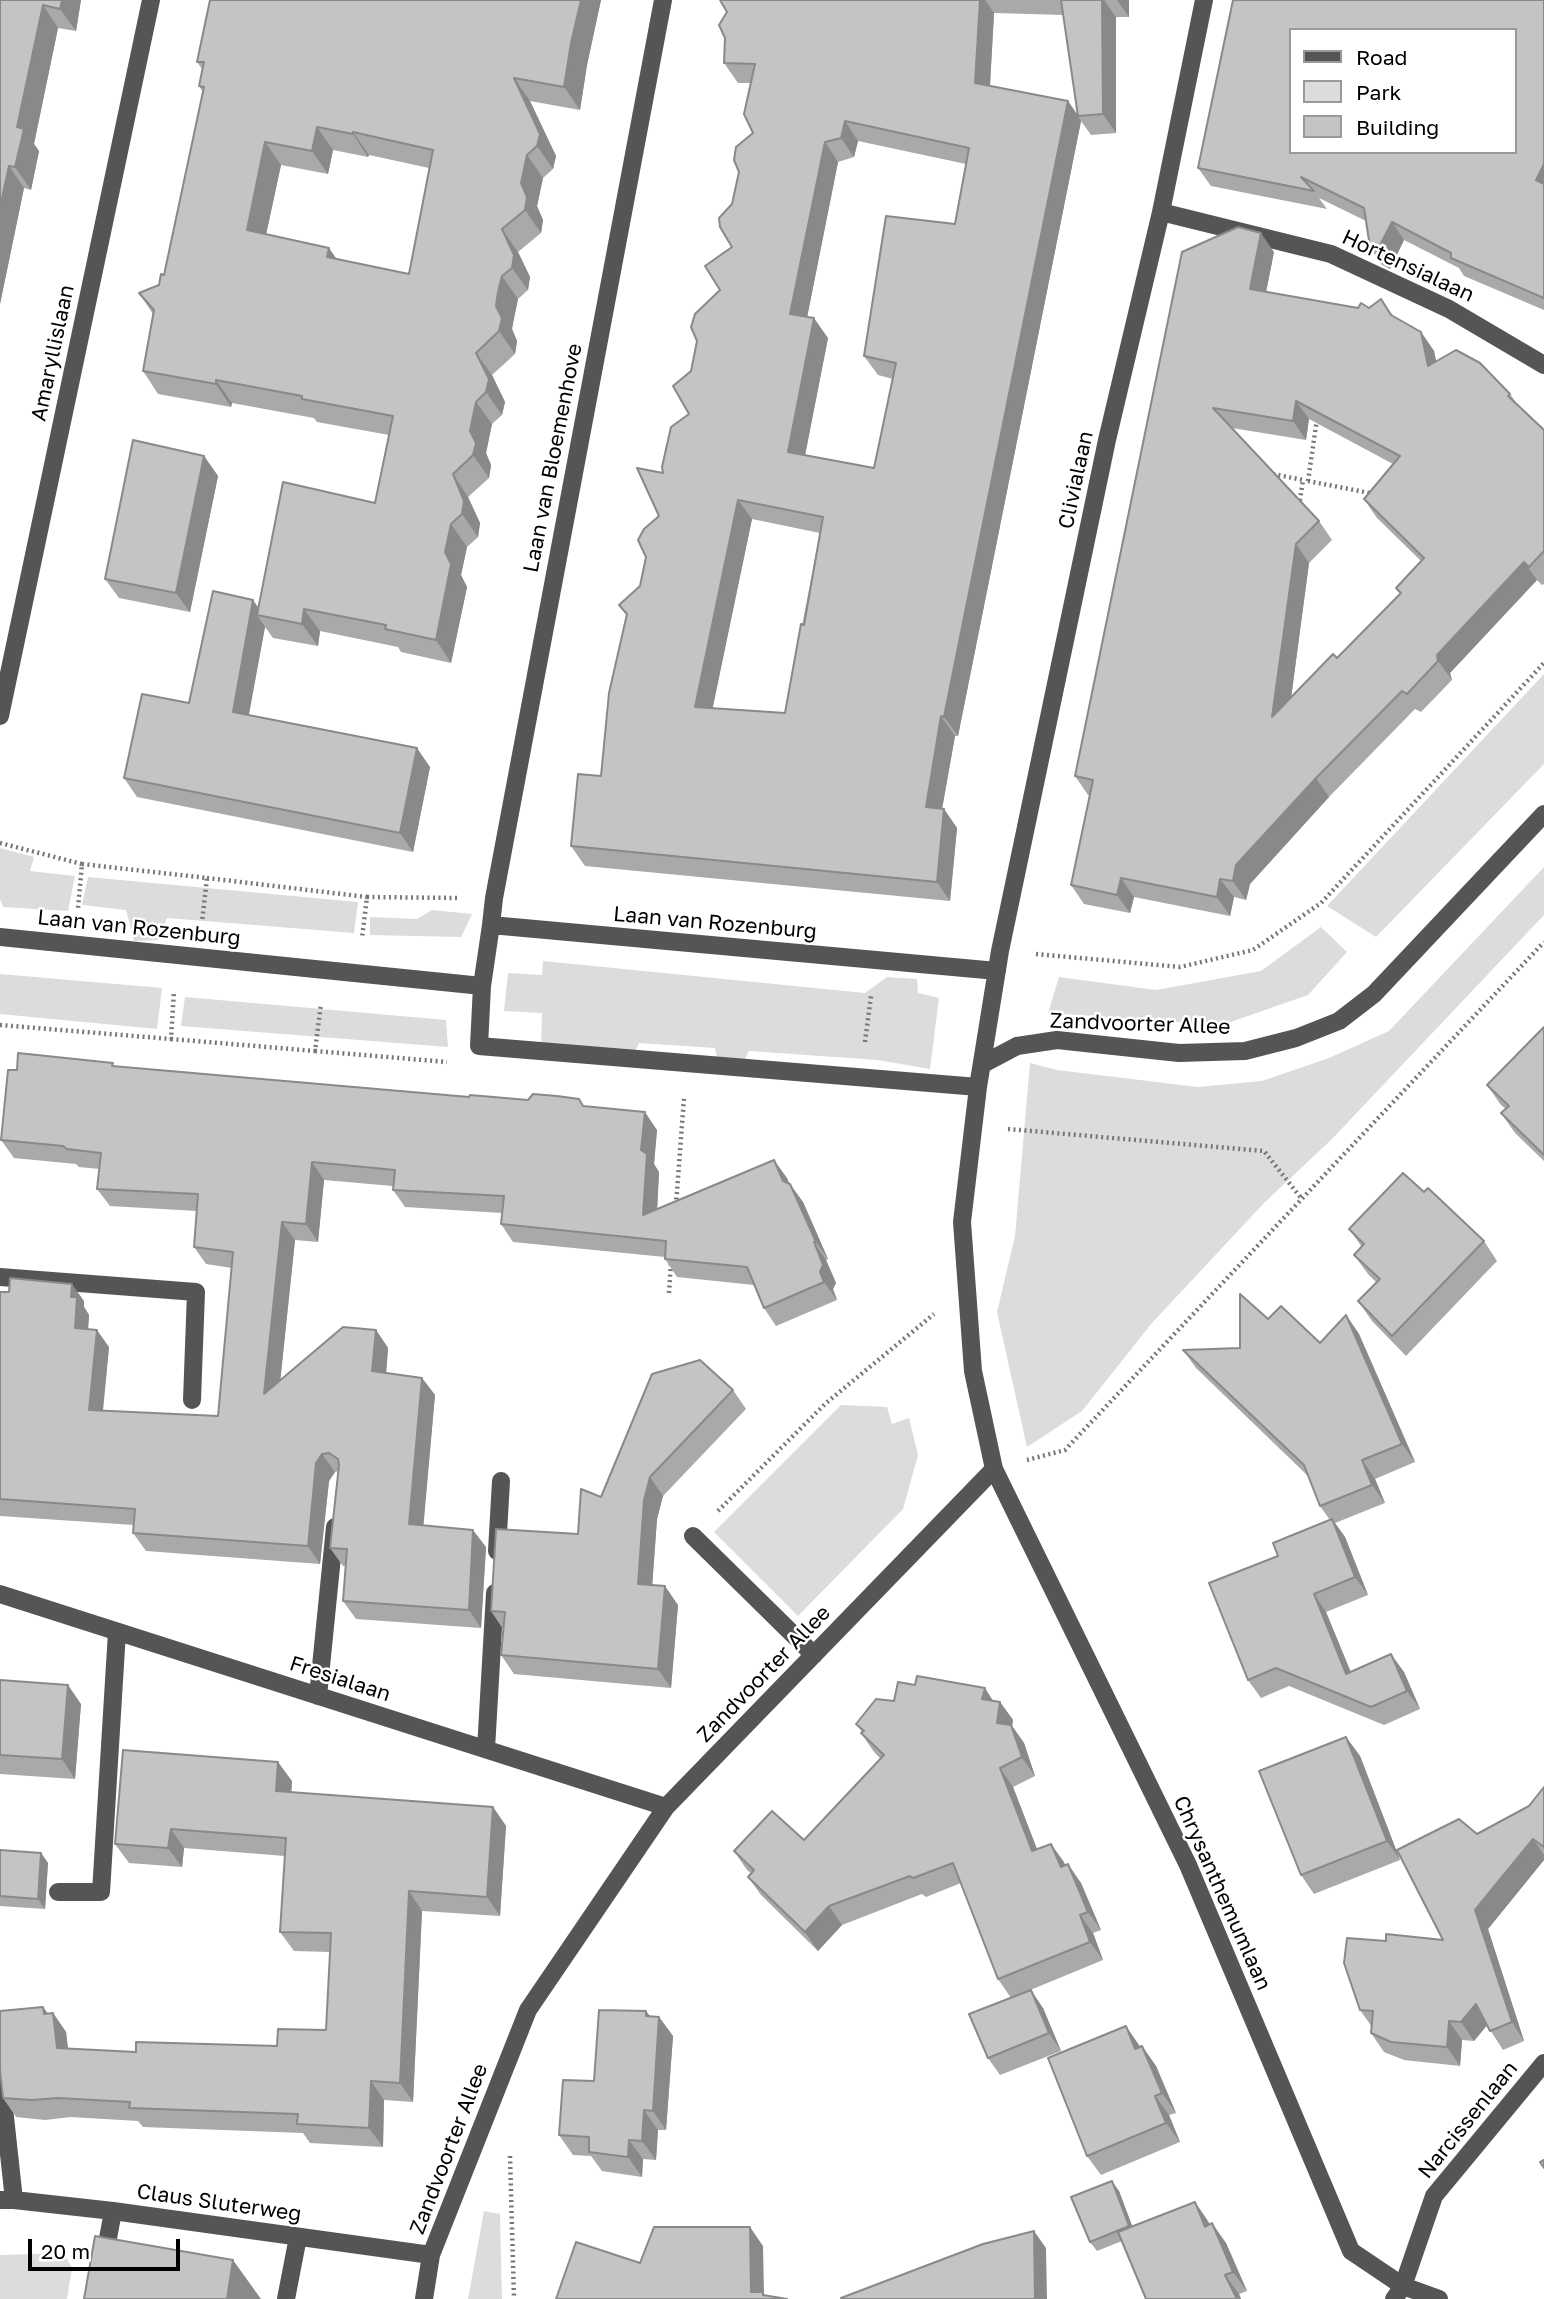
<!DOCTYPE html>
<html>
<head>
<meta charset="utf-8">
<style>
  body { margin:0 }
  #map { position:relative; width:1544px; height:2299px; overflow:hidden; background:#fff; font-family:"Golos Text",sans-serif }
  canvas { display:block }
  .legend { position:absolute; left:1289px; top:28px; width:228px; height:126px; box-sizing:border-box; background:#fff; border:2px solid #999; margin:0; padding:9px 12px; list-style:none; font-size:21px; color:#000 }
  .legend li { display:flex; align-items:center; gap:14px; height:35px }
  .legend b { width:35px; border:2px solid #999 }
  .scale { position:absolute; left:28px; top:2239px; width:152px; height:32px; box-sizing:border-box; border:4px solid #000; border-top:0; padding-left:9px; font-size:21px; line-height:24px; white-space:nowrap; color:#000; -webkit-text-stroke:5px #fff; paint-order:stroke }
</style>
</head>
<body>
<div id="map">
<canvas width="1544" height="2299"></canvas>
<ul class="legend">
<li><b style="height:9px;background:#555"></b>Road</li>
<li><b style="height:19px;background:#dcdcdc"></b>Park</li>
<li><b style="height:19px;background:#c4c4c4"></b>Building</li>
</ul>
<div class="scale">20 m</div>
</div>
<script>
const ctx = document.querySelector('canvas').getContext('2d');
ctx.lineJoin = 'round';
function fillPath(path, color) { ctx.fillStyle = color; ctx.fill(path, 'evenodd'); }
const poly = rows => new Path2D(rows.map(r => 'M' + r).join(''));
function strokePath(path, color, width, dash) { ctx.strokeStyle = color; ctx.lineWidth = width; ctx.lineCap = dash ? 'butt' : 'round'; ctx.setLineDash(dash || []); ctx.stroke(path); }
function label(font, color, halo, rows, align = 'center') {
  ctx.font = font + ' "Golos Text",sans-serif'; ctx.lineWidth = 5; ctx.setLineDash([]); ctx.textBaseline = 'middle'; ctx.strokeStyle = halo; ctx.fillStyle = color; for (const [text, x, y, turn = 0] of rows) {
    ctx.save(); ctx.translate(x, y); ctx.rotate((+turn || 0) * Math.PI / 180); ctx.textAlign = isNaN(turn) ? turn : align; if (halo) ctx.strokeText(text, 0, 0); ctx.fillText(text, 0, 0); ctx.restore();
  }
}
const green = poly([
  [1544,674,1544,764,1376,937,1327,906],
  [0,848,34,857,30,871,75,876,68,911,3,907,0,899],
  [1544,867,1544,915,1332,1139,1264,1203,1152,1323,1082,1411,1027,1447,997,1312,1015,1236,1030,1063,1057,1070,1198,1087,1262,1081,1329,1058,1389,1031],
  [88,877,358,902,354,933,167,918,158,940,134,941,126,910,82,905],
  [432,910,472,914,461,937,370,935,370,917,417,919],
  [1321,927,1347,952,1308,995,1222,1025,1048,1013,1059,977,1156,990,1261,971],
  [543,961,865,993,887,977,917,979,918,993,939,998,930,1069,878,1060,749,1051,737,1075,720,1071,715,1048,639,1043,633,1056,541,1048,542,1013,504,1011,508,973,542,975],
  [0,974,162,988,157,1029,0,1014],
  [185,997,446,1020,448,1047,181,1026],
  [841,1405,887,1407,892,1424,909,1418,918,1455,903,1509,798,1616,714,1532],
  [484,2211,500,2214,502,2299,468,2299],
  [64,2253,72,2268,67,2299,0,2299,0,2255]
]);
const path = poly([
  [1273,474,1303,480,1299,506],
  [1308,481,1317,419],
  [1308,481,1375,494],
  [0,843,82,864,78,908],
  [82,864,207,878,202,922],
  [207,878,367,897,362,938],
  [367,897,458,898],
  [1036,954,1180,967,1253,950,1321,903,1544,663],
  [0,1025,171,1039,174,991],
  [171,1039,315,1051,321,1004],
  [865,1042,871,996],
  [315,1051,447,1062],
  [1008,1129,1264,1151,1301,1198],
  [676,1205,684,1098],
  [669,1293,671,1262],
  [1027,1460,1065,1450,1544,942],
  [718,1511,826,1403,934,1314],
  [510,2156,514,2299]
]);
const minor = poly([
  [1161,212,1331,254,1449,309,1544,365],
  [0,716,151,0],
  [491,925,494,898,663,0],
  [0,937,482,986],
  [983,1064,1017,1046,1057,1040,1179,1053,1245,1051,1296,1038,1339,1021,1374,994,1544,814],
  [978,1087,479,1046,482,986,491,925,997,971],
  [0,1277,196,1292,192,1400],
  [994,1469,1188,1865,1351,2251,1403,2286,1439,2299],
  [693,1536,814,1655],
  [497,1551,501,1481],
  [0,1594,666,1807],
  [318,1696,335,1527],
  [486,1749,495,1593],
  [58,1892,101,1892,117,1632],
  [0,2071,14,2200],
  [0,2200,14,2200,113,2211,431,2255],
  [97,2299,113,2211],
  [286,2299,298,2237],
  [424,2299,431,2255,528,2010,666,1807,994,1469,973,1371,962,1222,978,1087,1000,951,1107,440,1161,212,1204,0],
  [1394,2299,1403,2286,1434,2196,1544,2063]
]);
const wall = poly([
  [0,0,81,0,76,31,58,28,34,144,39,151,31,190,24,188,0,304],
  [210,0,601,0,587,65,580,110,530,101,556,156,553,169,543,178,537,206,543,220,541,233,518,252,530,277,528,290,518,299,514,315,512,329,517,341,515,354,492,375,505,402,502,415,492,424,489,438,486,453,491,465,489,478,468,497,480,523,478,537,467,547,461,575,467,587,451,663,401,652,398,647,320,631,318,646,273,638,265,627,248,715,430,767,413,852,137,797,124,778,189,703,258,607,375,503,389,435,317,422,314,418,232,403,231,407,158,394,143,371,153,314,139,293,159,285,164,275,203,92,199,86,202,69,197,62],
  [333,150,368,157,369,155,429,168,409,274,337,259,266,235,281,165,328,174],
  [720,0,1129,0,1129,17,1116,17,1116,133,1091,135,1081,121,958,736,955,736,942,809,944,809,957,828,950,901,585,866,571,846,601,776,627,616,619,605,640,586,659,516,663,473,689,414,691,371,720,290,732,247,732,204,753,133,751,83,738,83,724,63,727,12],
  [994,13,1064,15,1078,115,1068,101,990,86],
  [858,141,966,164,955,224,864,356,878,375,893,379,874,468,805,455,828,338,807,317,838,162,854,157],
  [752,519,820,533,785,713,712,708],
  [1544,0,1544,310,1464,276,1459,268,1404,240,1390,269,1382,265,1370,247,1366,221,1319,198,1327,209,1211,186,1198,168],
  [1274,252,1266,292,1358,308,1369,308,1381,299,1394,317,1421,332,1434,351,1436,362,1510,394,1517,404,1544,430,1544,584,1542,585,1537,580,1450,673,1452,680,1421,712,1415,709,1329,797,1250,884,1246,900,1234,897,1230,916,1134,897,1130,913,1084,904,1071,885,1090,795,1088,795,1075,776],
  [1309,419,1393,464,1364,499,1377,518,1421,561,1396,588,1400,594,1337,658,1291,698,1309,563,1332,540,1319,521,1232,428,1306,440],
  [204,456,218,476,190,612,119,598,105,579],
  [1544,1027,1544,1161,1515,1133,1501,1113,1506,1109,1501,1105,1487,1085],
  [115,1066,469,1097,584,1106,657,1130,654,1164,659,1172,657,1209,787,1178,789,1184,803,1202,828,1259,826,1260,836,1283,833,1289,837,1300,776,1326,764,1308,754,1285,677,1277,665,1259,665,1257,513,1242,501,1224,502,1213,405,1207,393,1190,393,1186,324,1180,318,1242,295,1240,280,1381,376,1330,388,1348,386,1373,422,1378,435,1395,423,1525,486,1547,481,1628,356,1619,343,1601,346,1566,343,1566,330,1548,338,1471,335,1472,329,1481,320,1564,146,1551,133,1533,134,1525,0,1516,0,1292,84,1301,84,1307,89,1315,88,1329,109,1347,103,1411,218,1416,232,1268,206,1264,194,1247,197,1211,110,1206,97,1189,100,1169,79,1167,76,1164,14,1158,1,1140,17,1070],
  [1424,1192,1484,1241,1497,1261,1406,1356,1372,1321,1358,1301,1377,1283,1368,1274,1354,1255,1362,1247,1349,1229],
  [1346,1315,1359,1334,1415,1462,1375,1479,1385,1503,1335,1523,1345,1537,1368,1595,1326,1612,1351,1672,1404,1672,1420,1709,1384,1725,1289,1686,1261,1698,1248,1680,1278,1556,1330,1520,1320,1506,1308,1476,1196,1368,1183,1350,1240,1348,1268,1319,1320,1343],
  [733,1390,746,1409,663,1496,657,1519,652,1585,678,1605,671,1688,514,1674,501,1655,503,1629,491,1611,578,1534,601,1497],
  [0,1680,81,1704,75,1779,0,1774],
  [894,1701,993,1701,1000,1702,1013,1720,1012,1726,1024,1743,1035,1776,1013,1787,1037,1849,1051,1844,1065,1865,1081,1883,1101,1930,1093,1933,1103,1960,1011,1998,998,1979,961,1883,926,1897,922,1894,842,1925,818,1951,761,1895,748,1877,751,1873,747,1870,734,1851,804,1840,881,1759,874,1752,861,1733,862,1732,856,1724],
  [1346,1737,1360,1756,1400,1860,1314,1894,1301,1875],
  [292,1781,291,1793,493,1807,506,1826,500,1916,422,1911,413,2102,384,2100,383,2147,310,2143,303,2133,143,2127,138,2121,71,2117,45,2120,16,2117,3,2098,43,2007,48,2014,53,2013,66,2032,68,2048,136,2052,277,2046,326,2030,330,1952,294,1951,280,1932,285,1856,184,1848,182,1867,129,1863,115,1844],
  [1544,1787,1544,1860,1488,1929,1524,2041,1503,2050,1487,2025,1474,2041,1462,2040,1460,2066,1404,2060,1384,2052,1371,2033,1372,2027,1360,2010,1386,1941,1443,1940,1477,1834,1529,1806],
  [0,1850,41,1853,48,1863,45,1909,0,1906],
  [1043,2008,1061,2051,1000,2075,988,2058],
  [646,2011,650,2016,659,2017,673,2036,666,2130,658,2130,656,2160,643,2159,642,2177,602,2171,591,2156,573,2155,559,2135,594,2081],
  [1139,2045,1140,2047,1142,2046,1156,2066,1176,2113,1169,2115,1180,2142,1101,2175,1087,2156],
  [1119,2191,1132,2226,1208,2221,1210,2225,1226,2243,1247,2291,1239,2294,1241,2299,1146,2299,1122,2241,1097,2251,1090,2242]
]);
const shadedWall = poly([
  [62,0,81,0,76,31,60,9],
  [581,0,601,0,587,65,580,110,564,87,571,43],
  [980,0,985,0,994,13,989,102,975,83],
  [1102,0,1104,0,1116,17,1116,133,1103,114],
  [1117,0,1129,0,1129,17],
  [43,5,58,28,34,144,39,151,31,190,15,167,17,127],
  [514,78,530,101,556,156,553,169,537,146],
  [1068,101,1081,121,958,736,944,717],
  [845,121,858,141,854,157,841,138],
  [317,127,333,150,328,174,312,151],
  [353,132,369,155,368,157,353,134],
  [265,142,281,165,262,253,247,230],
  [825,142,838,162,804,333,790,314],
  [527,155,543,178,537,206,543,220,541,233,525,210,521,183],
  [1544,164,1544,191,1536,180],
  [9,166,24,188,0,304,0,207],
  [1392,222,1404,240,1390,269,1377,251],
  [502,229,518,252,530,277,528,290,512,268],
  [1261,233,1274,252,1263,307,1250,289],
  [329,248,345,271,327,257],
  [502,276,518,299,512,329,517,341,515,354,499,331,496,306],
  [814,318,828,338,802,471,788,452],
  [1421,332,1434,351,1441,385,1428,366],
  [476,353,492,375,505,402,502,415,486,392],
  [216,380,232,403,231,407,216,384],
  [1296,401,1309,419,1306,440,1293,421],
  [476,402,492,424,486,453,491,465,489,478,473,455,470,431],
  [204,456,218,476,190,612,176,593],
  [453,474,468,497,480,523,478,537,462,514],
  [738,500,752,519,709,726,695,707],
  [451,524,467,547,461,575,467,587,451,663,436,640,445,552],
  [1296,544,1309,563,1286,736,1272,717],
  [1524,562,1537,580,1450,673,1452,680,1438,661,1437,655],
  [253,600,265,617,257,615,265,627,246,731,233,712],
  [304,609,320,631,318,646,302,624],
  [941,716,955,736,939,826,926,807],
  [417,748,430,767,413,852,400,833],
  [1316,778,1329,797,1250,884,1246,900,1233,881,1236,865],
  [944,809,957,828,950,901,937,882],
  [1121,878,1134,897,1130,913,1117,895],
  [1220,879,1234,897,1230,916,1217,897],
  [645,1112,657,1130,654,1164,659,1172,656,1233,643,1215,641,1150],
  [774,1160,787,1178,796,1199,783,1181],
  [312,1162,324,1180,318,1242,306,1224],
  [790,1184,803,1202,828,1259,816,1242],
  [282,1222,295,1240,277,1412,264,1394],
  [814,1242,826,1260,836,1283,833,1289,837,1300,824,1282,820,1272],
  [72,1284,84,1301,84,1307,89,1315,87,1345,75,1328,71,1297],
  [1346,1315,1359,1334,1415,1462,1402,1444],
  [97,1330,109,1347,101,1428,89,1410],
  [376,1330,388,1348,385,1389,372,1371],
  [422,1378,435,1395,422,1542,409,1524],
  [322,1454,335,1472,329,1481,320,1564,308,1546,316,1463],
  [1362,1460,1375,1479,1385,1503,1372,1485],
  [650,1477,663,1496,657,1519,651,1603,638,1584,644,1500],
  [1332,1519,1345,1537,1368,1595,1355,1577],
  [473,1530,486,1547,481,1628,469,1610],
  [665,1586,678,1605,671,1688,658,1669],
  [1314,1594,1326,1612,1359,1693,1346,1674],
  [1391,1654,1404,1672,1420,1709,1407,1691],
  [68,1685,81,1704,75,1779,62,1759],
  [985,1688,997,1707,982,1699],
  [1000,1702,1013,1720,1012,1726,1024,1743,1035,1776,997,1723],
  [1346,1737,1360,1756,1400,1860,1387,1841],
  [278,1762,292,1781,290,1811,276,1791],
  [1000,1768,1013,1787,1045,1870,1032,1851],
  [493,1807,506,1826,500,1916,487,1897],
  [171,1829,184,1848,182,1867,168,1848],
  [1533,1839,1544,1855,1544,1860,1488,1929,1524,2041,1512,2022,1475,1910],
  [1051,1844,1064,1862,1073,1885,1061,1867],
  [41,1853,48,1863,45,1909,38,1899],
  [1068,1864,1081,1883,1101,1930,1088,1912],
  [409,1891,422,1911,413,2102,400,2083],
  [829,1906,842,1925,818,1951,805,1932],
  [1080,1915,1093,1933,1103,1960,1090,1942],
  [1031,1990,1043,2008,1061,2051,1049,2033],
  [1476,2004,1489,2023,1474,2041,1461,2022],
  [43,2007,54,2022,53,2013,66,2032,70,2067,57,2048,44,2014],
  [646,2011,658,2029,659,2017,673,2036,666,2130,653,2111],
  [1449,2021,1462,2040,1460,2066,1447,2047],
  [1126,2026,1139,2045,1149,2068,1135,2049],
  [1142,2046,1156,2066,1176,2113,1162,2093],
  [371,2081,384,2100,383,2147,369,2128],
  [1155,2096,1169,2115,1180,2142,1166,2123],
  [644,2110,658,2130,656,2160,642,2141],
  [629,2140,643,2159,642,2177,628,2157],
  [1112,2181,1119,2191,1136,2236,1129,2226],
  [1195,2202,1208,2221,1219,2246,1205,2227],
  [1212,2223,1226,2243,1247,2291,1233,2272],
  [750,2227,763,2246,764,2294,768,2299,751,2292],
  [1034,2231,1046,2248,1047,2299,1035,2299],
  [233,2260,261,2299,227,2299],
  [1225,2275,1239,2294,1241,2299,1237,2299]
]);
const building = poly([
  [0,0,62,0,60,9,43,5,17,127,24,129,15,167,9,166,0,207,0,0],
  [210,0,581,0,571,43,564,87,514,78,540,134,537,146,527,155,521,183,527,197,525,210,502,229,514,255,512,268,502,276,498,292,496,306,502,318,499,331,476,353,489,379,486,392,476,402,473,416,470,431,476,443,473,455,453,474,464,501,462,514,451,524,445,552,451,564,436,640,385,629,386,625,304,609,302,624,257,615,283,482,375,503,393,416,302,399,302,396,216,380,216,384,143,371,154,310,139,293,159,285,161,274,164,275,204,87,199,86,204,62,197,62,210,0],
  [317,127,353,134,353,132,433,150,409,274,327,257,329,248,247,230,265,142,312,151,317,127],
  [720,0,980,0,975,83,1068,101,953,672,944,717,941,716,926,807,944,809,937,882,571,846,578,774,601,776,609,693,627,614,619,605,640,586,646,557,638,540,644,529,659,516,637,468,663,473,662,467,671,427,689,414,673,386,691,371,697,341,691,327,695,314,720,290,705,266,732,247,720,227,719,218,732,204,739,172,734,160,736,147,753,133,744,114,755,64,724,63,725,38,719,25,727,12,720,0],
  [845,121,969,148,955,224,886,216,864,356,896,363,874,468,788,452,814,318,790,314,825,142,841,138,845,121],
  [738,500,823,517,804,625,801,624,785,713,695,707,738,500],
  [1061,0,1102,0,1103,114,1078,116,1061,0],
  [1233,0,1544,0,1544,164,1536,180,1544,184,1544,298,1451,258,1451,253,1392,222,1377,251,1370,247,1364,208,1301,177,1314,191,1198,168,1233,0],
  [1290,30,1514,30,1514,152,1290,152,1290,30],
  [1238,227,1261,233,1250,289,1358,308,1361,303,1369,308,1381,299,1391,315,1421,332,1428,366,1456,350,1480,363,1510,394,1508,396,1544,430,1544,551,1529,567,1524,562,1437,655,1438,661,1407,694,1402,691,1316,778,1236,865,1233,881,1220,879,1217,897,1121,878,1117,895,1071,885,1093,780,1075,776,1182,252,1238,227],
  [1296,401,1400,456,1364,499,1424,558,1396,588,1401,593,1337,658,1333,654,1272,717,1296,544,1319,521,1213,408,1293,421,1296,401],
  [133,440,204,456,176,593,105,579,133,440],
  [213,591,253,600,233,712,417,748,400,833,124,778,142,694,189,703,213,591],
  [1544,1027,1544,1155,1501,1113,1509,1106,1487,1085,1544,1027],
  [18,1053,113,1063,112,1066,469,1097,470,1095,528,1100,533,1094,557,1096,579,1099,583,1106,645,1112,641,1150,647,1154,643,1215,774,1160,783,1181,790,1184,816,1242,814,1242,823,1265,820,1272,824,1282,764,1308,747,1267,665,1259,666,1241,501,1224,504,1196,393,1190,395,1170,312,1162,306,1224,282,1222,264,1394,343,1327,376,1330,372,1371,422,1378,409,1524,473,1530,469,1610,343,1601,347,1549,330,1548,339,1465,338,1459,329,1453,322,1454,316,1463,308,1546,133,1533,135,1509,0,1499,0,1292,9,1292,10,1278,72,1284,71,1297,77,1297,75,1328,97,1330,89,1410,218,1416,233,1252,194,1247,198,1194,97,1189,101,1153,67,1149,63,1146,1,1140,8,1070,17,1070,18,1053],
  [1403,1173,1424,1192,1428,1188,1484,1241,1392,1336,1358,1301,1380,1279,1354,1255,1364,1244,1349,1229,1403,1173],
  [1240,1294,1268,1319,1281,1306,1320,1343,1346,1315,1402,1444,1362,1460,1372,1485,1320,1506,1304,1465,1183,1350,1240,1348,1240,1294],
  [700,1360,733,1390,650,1477,644,1500,638,1584,665,1586,658,1669,501,1655,505,1612,491,1611,496,1529,578,1534,581,1489,601,1497,652,1374,700,1360],
  [1332,1519,1355,1577,1314,1594,1346,1674,1391,1654,1407,1691,1371,1707,1276,1668,1248,1680,1209,1583,1278,1556,1273,1543,1332,1519],
  [917,1676,985,1688,982,1699,1000,1702,997,1723,1011,1725,1022,1757,1000,1768,1032,1851,1051,1844,1061,1867,1068,1864,1088,1912,1080,1915,1090,1942,998,1979,953,1863,913,1878,910,1876,829,1906,805,1932,748,1877,754,1870,734,1851,772,1811,804,1840,884,1755,861,1733,864,1731,856,1724,876,1699,894,1701,898,1682,915,1685,917,1676],
  [0,1680,68,1685,62,1759,0,1755,0,1680],
  [1346,1737,1387,1841,1301,1875,1259,1771,1346,1737],
  [123,1750,278,1762,276,1791,493,1807,487,1897,409,1891,400,2083,371,2081,369,2128,297,2124,298,2114,129,2108,130,2102,58,2098,32,2100,3,2098,0,2070,0,2011,43,2007,44,2014,53,2013,57,2048,136,2052,136,2042,277,2046,278,2029,326,2030,331,1933,280,1932,286,1838,171,1829,168,1848,115,1844,123,1750],
  [1544,1787,1544,1847,1533,1839,1475,1910,1512,2022,1490,2031,1476,2004,1461,2022,1449,2021,1447,2047,1391,2042,1371,2033,1373,2011,1360,2010,1344,1963,1347,1938,1386,1941,1386,1934,1443,1940,1397,1850,1459,1819,1477,1834,1529,1806,1544,1787],
  [0,1850,41,1853,38,1899,0,1896,0,1850],
  [1031,1990,1049,2033,988,2058,969,2014,1031,1990],
  [599,2010,646,2011,646,2016,659,2017,653,2111,644,2110,642,2141,629,2140,628,2157,589,2152,589,2137,559,2135,563,2080,594,2081,599,2010],
  [1126,2026,1135,2049,1142,2046,1162,2093,1155,2096,1166,2123,1087,2156,1048,2058,1126,2026],
  [1544,2160,1544,2168,1540,2162,1544,2160],
  [1112,2181,1129,2226,1090,2242,1071,2197,1112,2181],
  [1195,2202,1205,2227,1212,2223,1233,2272,1225,2275,1237,2299,1146,2299,1118,2232,1195,2202],
  [654,2227,750,2227,751,2292,763,2292,763,2295,787,2299,556,2299,576,2242,640,2263,654,2227],
  [1034,2231,1035,2299,841,2299,841,2298,983,2244,1034,2231],
  [95,2236,233,2260,227,2299,84,2299,95,2236]
]);
const streetNames = [
  ["Hortensialaan",1408,266,25],
  ["Amaryllislaan",53,353,-78],
  ["Laan van Bloemenhove",553,458,-79],
  ["Clivialaan",1076,480,-78],
  ["Laan van Rozenburg",715,923,5],
  ["Laan van Rozenburg",139,928,6],
  ["Zandvoorter Allee",1140,1024,2],
  ["Zandvoorter Allee",764,1674,-46],
  ["Fresialaan",340,1679,18],
  ["Chrysanthemumlaan",1222,1893,66],
  ["Narcissenlaan",1468,2120,-51],
  ["Zandvoorter Allee",449,2149,-69],
  ["Claus Sluterweg",219,2203,8]
];
fillPath(green, '#dcdcdc');
strokePath(path, '#777', 4.5, [2, 3.5]);
strokePath(minor, '#555', 18);
fillPath(wall, '#a9a9a9');
fillPath(shadedWall, '#898989');
fillPath(building, '#c4c4c4');
strokePath(building, '#898989', 2);
label('21px', '#000', '#fff', streetNames);
</script>
</body>
</html>
